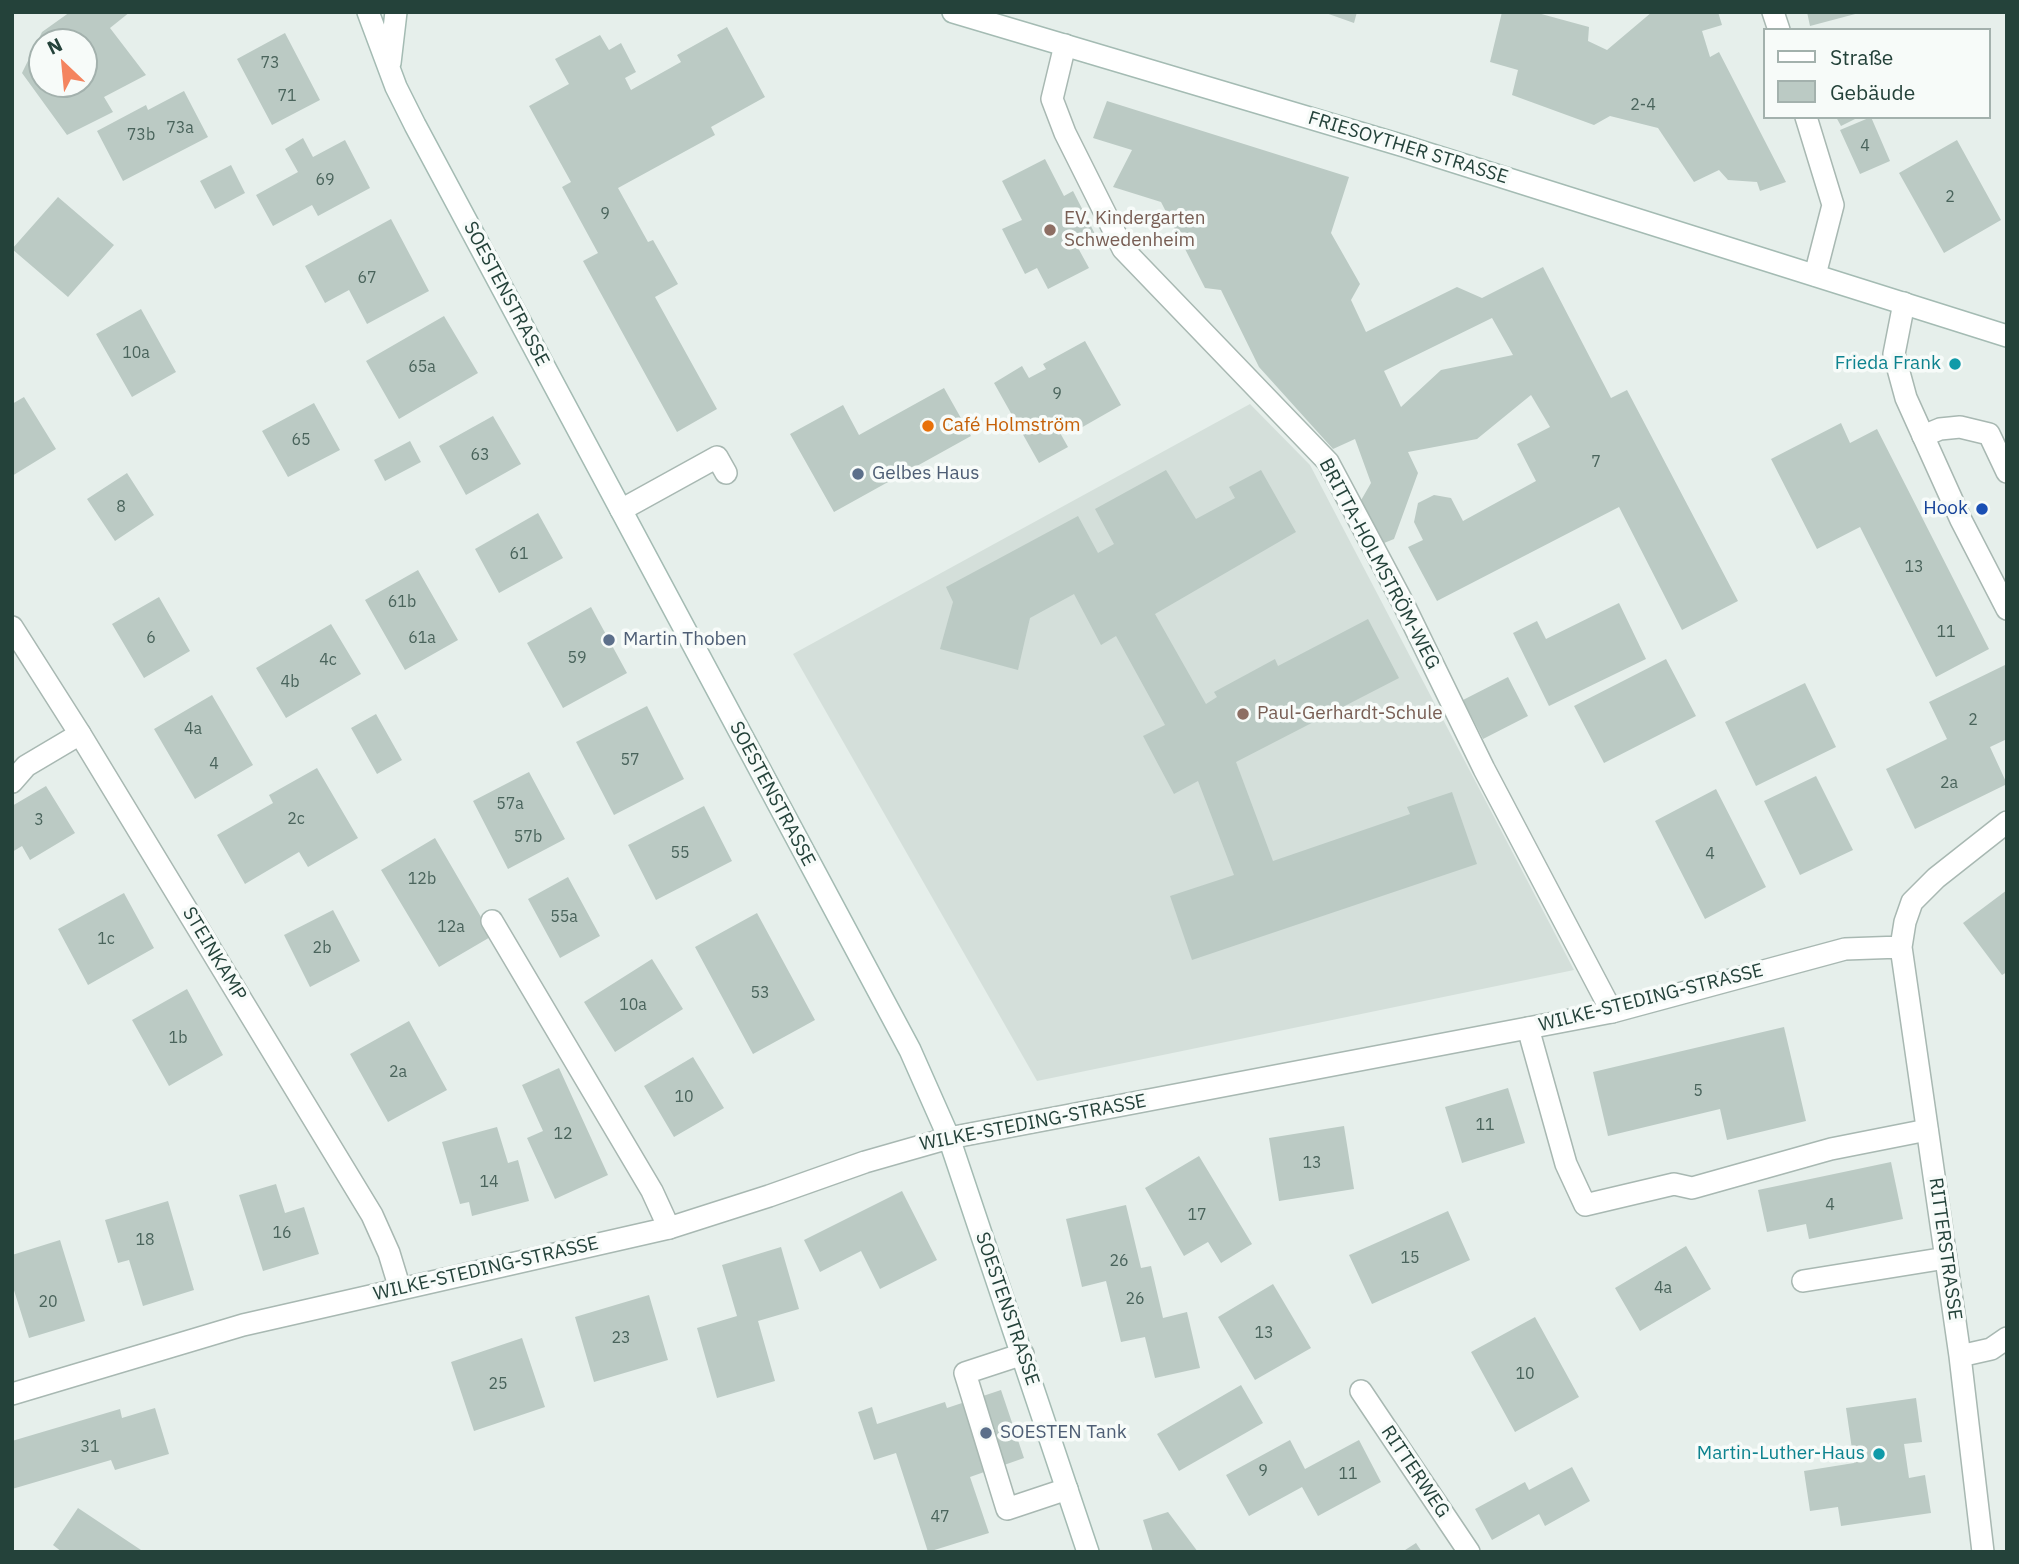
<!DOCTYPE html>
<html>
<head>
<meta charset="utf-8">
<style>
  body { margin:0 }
  #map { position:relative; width:2019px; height:1564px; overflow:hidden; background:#e6efeb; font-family:"IBM Plex Sans",sans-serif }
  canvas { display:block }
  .frame { position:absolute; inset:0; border:14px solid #24423a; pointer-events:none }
  .legend { position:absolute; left:1763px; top:28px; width:228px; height:91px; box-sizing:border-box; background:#f7fbf9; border:2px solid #a3b1ad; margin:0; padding:9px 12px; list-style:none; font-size:21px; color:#24423a }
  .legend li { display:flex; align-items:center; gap:14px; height:35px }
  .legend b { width:35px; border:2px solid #a3b1ad }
  .north { position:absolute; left:28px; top:28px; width:70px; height:70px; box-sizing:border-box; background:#f7fbf9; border:2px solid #a3b1ad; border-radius:50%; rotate:334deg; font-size:19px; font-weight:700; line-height:28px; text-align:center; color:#24423a }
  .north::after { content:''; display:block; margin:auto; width:24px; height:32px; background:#f4845f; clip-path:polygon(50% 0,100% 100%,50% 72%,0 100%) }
</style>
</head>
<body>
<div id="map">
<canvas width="2019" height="1564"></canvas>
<div class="frame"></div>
<ul class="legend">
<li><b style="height:9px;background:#fff"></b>Straße</li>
<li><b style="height:19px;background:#bbcac4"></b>Gebäude</li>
</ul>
<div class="north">N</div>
</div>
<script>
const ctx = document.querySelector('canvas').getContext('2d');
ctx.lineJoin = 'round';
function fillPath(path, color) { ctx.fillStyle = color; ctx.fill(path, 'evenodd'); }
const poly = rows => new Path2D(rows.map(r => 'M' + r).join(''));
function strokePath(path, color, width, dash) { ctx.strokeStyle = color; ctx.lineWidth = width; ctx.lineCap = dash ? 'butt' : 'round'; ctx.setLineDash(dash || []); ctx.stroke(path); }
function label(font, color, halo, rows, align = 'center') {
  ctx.font = font + ' "IBM Plex Sans",sans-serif'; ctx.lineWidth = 7; ctx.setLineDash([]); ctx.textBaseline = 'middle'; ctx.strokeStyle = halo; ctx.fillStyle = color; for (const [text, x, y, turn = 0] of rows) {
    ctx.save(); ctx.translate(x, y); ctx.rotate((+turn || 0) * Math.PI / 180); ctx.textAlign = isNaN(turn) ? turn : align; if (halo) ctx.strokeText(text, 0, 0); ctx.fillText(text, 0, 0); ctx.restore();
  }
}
const built = poly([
  [1250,404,1310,465,1574,970,1037,1081,793,654]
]);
const building = poly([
  [70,12,130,12,110,28,146,75,104,97,113,112,67,135,22,73,42,32],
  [42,42,84,42,84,84,42,84],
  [1323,12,1357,12,1354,23],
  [1502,12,1534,12,1589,27,1588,41,1607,50,1652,12,1718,12,1722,25,1702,31,1710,57,1719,52,1786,182,1760,191,1757,182,1728,180,1719,170,1694,182,1658,128,1610,116,1594,125,1512,95,1518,70,1490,62],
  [1807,12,1859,12,1859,13,1810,26],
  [727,27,765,97,711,127,715,135,618,188,648,242,653,240,678,284,655,297,717,409,677,432,583,261,598,253,562,187,571,182,529,106,569,84,555,59,600,35,609,50,621,43,636,72,625,78,631,90,681,62,677,55],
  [285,33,320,100,272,125,237,59],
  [184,91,208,137,123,181,97,131,146,105,148,110],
  [1107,101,1349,177,1331,233,1360,284,1351,300,1366,332,1457,287,1482,298,1543,267,1611,398,1627,390,1738,601,1682,630,1619,507,1437,601,1408,547,1423,540,1414,522,1418,503,1434,495,1451,498,1463,521,1536,481,1517,444,1550,427,1531,395,1477,439,1408,452,1418,473,1394,539,1379,545,1360,502,1371,483,1355,439,1333,449,1259,367,1221,290,1205,288,1161,202,1113,187,1132,150,1093,138],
  [1492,318,1513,355,1441,370,1401,407,1384,371],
  [1836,117,1859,117,1841,126],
  [1871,117,1890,161,1860,174,1840,130],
  [303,138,313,157,345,140,370,188,318,216,312,205,273,226,256,195,298,172,285,149],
  [1957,140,2001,220,1944,253,1899,173],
  [1045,159,1064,196,1073,191,1096,236,1077,246,1089,268,1048,289,1037,268,1025,274,1002,229,1022,220,1002,181],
  [231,165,245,193,215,209,200,181],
  [58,197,114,245,68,297,12,249],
  [391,219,429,291,367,324,349,290,325,303,305,266],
  [141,309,176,372,132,397,96,334],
  [444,316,478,373,399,419,366,361],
  [1085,341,1121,405,1079,429,1075,421,1059,431,1068,447,1039,463,994,383,1022,366,1029,378,1046,369,1043,364],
  [944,388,971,436,834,512,790,434,843,405,859,435],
  [24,397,56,449,12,476,12,404],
  [314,403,340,450,288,477,262,431],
  [493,416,521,464,466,495,439,446],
  [1841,423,1850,443,1877,429,1989,649,1936,677,1860,527,1817,549,1771,459],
  [410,441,421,462,385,481,374,460],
  [1166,470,1196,519,1235,498,1229,487,1261,470,1296,532,1155,614,1206,704,1217,697,1214,692,1275,659,1278,666,1368,619,1399,678,1236,762,1273,861,1410,814,1407,807,1452,792,1477,864,1192,960,1170,896,1234,875,1198,781,1174,794,1143,736,1165,725,1116,636,1101,645,1074,594,1030,618,1018,670,940,649,953,602,946,587,1078,516,1098,553,1114,544,1095,509],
  [127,473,154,515,115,541,87,499],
  [538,513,563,558,499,593,475,549],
  [418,570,458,640,405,670,365,600],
  [159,597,190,651,144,678,112,624],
  [1619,603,1646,659,1549,706,1513,633,1537,621,1546,639],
  [591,607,627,673,563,708,527,643],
  [331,624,361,674,286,718,256,668],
  [1666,659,1696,716,1604,763,1574,706],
  [2005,665,2007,670,2007,739,1990,747,2007,784,1915,829,1886,769,1947,739,1929,702],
  [1508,677,1528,716,1483,739,1463,700],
  [1805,683,1836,747,1756,786,1725,722],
  [212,695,253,765,195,799,154,729],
  [647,706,684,779,614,815,576,742],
  [376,714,402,760,377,774,351,728],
  [317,768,358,838,308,867,299,852,245,884,217,835,273,803,269,795],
  [529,772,565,839,508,869,473,801],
  [1816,776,1853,850,1800,875,1764,801],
  [46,786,75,833,30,860,22,846,12,852,12,806],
  [1716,789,1766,887,1705,919,1655,821],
  [704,806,732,861,656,900,628,845],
  [435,838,492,936,439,967,381,870],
  [568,877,600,936,560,958,528,899],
  [2007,890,2007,972,2002,975,1963,923],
  [124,893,154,948,88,985,58,929],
  [333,910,360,961,310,987,284,935],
  [757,913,815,1020,753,1054,695,947],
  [652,959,683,1009,615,1052,584,1002],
  [187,989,223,1055,169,1086,132,1020],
  [409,1021,447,1090,388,1122,350,1054],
  [1784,1027,1806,1121,1727,1140,1720,1109,1608,1136,1593,1072],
  [693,1057,724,1108,674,1137,644,1086],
  [559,1068,608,1175,555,1199,527,1138,543,1131,522,1085],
  [1508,1088,1525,1143,1462,1163,1445,1107],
  [1344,1126,1354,1189,1279,1201,1269,1138],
  [497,1127,508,1163,518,1160,529,1201,472,1216,469,1202,460,1204,442,1142],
  [1199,1156,1252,1244,1221,1263,1208,1242,1184,1256,1145,1188],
  [1891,1162,1903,1219,1809,1239,1806,1224,1767,1232,1758,1190],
  [276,1184,285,1213,304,1207,319,1254,263,1271,239,1195],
  [902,1191,937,1260,880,1289,861,1251,820,1272,804,1240],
  [168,1201,194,1290,143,1306,129,1260,118,1263,105,1220],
  [1126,1205,1141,1268,1151,1266,1163,1318,1187,1312,1200,1368,1155,1378,1145,1337,1121,1342,1106,1281,1082,1287,1066,1219],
  [1448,1211,1470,1260,1372,1304,1349,1255],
  [60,1240,85,1321,29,1338,12,1284,12,1255],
  [1686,1246,1711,1289,1640,1331,1615,1288],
  [781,1247,799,1309,758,1321,775,1381,717,1398,697,1328,737,1316,722,1265],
  [1273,1284,1311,1348,1255,1380,1218,1317],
  [649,1295,668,1360,594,1382,575,1317],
  [1535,1317,1579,1397,1515,1432,1471,1352],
  [522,1338,545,1407,474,1431,451,1362],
  [1241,1385,1263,1423,1179,1471,1157,1434],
  [1001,1390,1024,1458,970,1477,989,1533,928,1552,896,1453,874,1460,858,1412,872,1407,877,1424,945,1402,947,1408],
  [1916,1398,1922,1442,1904,1444,1909,1478,1925,1475,1931,1513,1841,1526,1838,1507,1810,1511,1804,1471,1854,1463,1846,1408],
  [155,1408,169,1454,115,1470,111,1460,12,1489,12,1441,120,1409,122,1418],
  [1290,1440,1305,1469,1359,1440,1381,1482,1318,1516,1302,1487,1249,1516,1226,1475],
  [1572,1467,1590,1501,1545,1526,1539,1514,1492,1540,1475,1509,1525,1482,1529,1490],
  [78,1508,144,1552,62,1552,53,1545],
  [1168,1512,1198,1552,1153,1552,1143,1520],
  [1416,1543,1422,1552,1402,1552]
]);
const lane = poly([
  [1065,45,1052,99,1065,133,1123,249,1328,462,1403,603,1484,769,1612,1012],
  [1923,436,1940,429,1960,427,1989,434,2007,472],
  [621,510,717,457,726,473],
  [12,782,26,766,80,734],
  [492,921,652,1191,669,1228],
  [1528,1028,1566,1164,1585,1205,1674,1184,1692,1188,1831,1149,1927,1130],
  [1803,1281,1946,1258],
  [1023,1354,965,1373,1007,1509,1067,1489]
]);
const street = poly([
  [1773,12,1779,30],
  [1806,117,1833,205,1815,275],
  [1904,303,1894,354,1906,398,1961,520,2007,609],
  [12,627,80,734,372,1215,389,1253,400,1289],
  [1960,1356,1991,1349,2007,1338],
  [1361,1391,1469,1552],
  [12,1394,243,1325,669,1228,769,1196,865,1162,949,1138,1612,1012,1845,949,1901,947],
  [1983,1552,1960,1356,1901,947,1905,922,1912,902,1936,878,2007,822]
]);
const secondary = poly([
  [368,12,396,87,415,125,910,1050,949,1138,1088,1552],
  [953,12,1404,146,2007,336],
  [390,63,396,12]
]);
const markers = [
  [1050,230,7,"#8d6e63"],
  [1955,364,7,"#0f9aa8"],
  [928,426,7,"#e8710a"],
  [858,474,7,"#5c6f8a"],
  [1982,509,7,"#1a4fb4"],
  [609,640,7,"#5c6f8a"],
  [1243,714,7,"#8d6e63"],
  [986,1433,7,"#5c6f8a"],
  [1879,1454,7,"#0f9aa8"]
];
const numberNames = [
  ["73",270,63],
  ["71",287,96],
  ["2-4",1643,105],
  ["73a",180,128],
  ["73b",141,135],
  ["4",1865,146],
  ["69",325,180],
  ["2",1950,197],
  ["9",605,214],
  ["67",367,278],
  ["10a",136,353],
  ["65a",422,367],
  ["9",1057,394],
  ["65",301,440],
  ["63",480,455],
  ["7",1596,462],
  ["8",121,507],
  ["61",519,554],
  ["13",1914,567],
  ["61b",402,602],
  ["11",1946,632],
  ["6",151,638],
  ["61a",422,638],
  ["59",577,658],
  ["4c",328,660],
  ["4b",290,682],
  ["2",1973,720],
  ["4a",193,729],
  ["57",630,760],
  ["4",214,764],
  ["2a",1949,783],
  ["57a",510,804],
  ["2c",296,819],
  ["3",39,820],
  ["57b",528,837],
  ["55",680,853],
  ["4",1710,854],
  ["12b",422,879],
  ["55a",564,917],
  ["12a",451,927],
  ["1c",106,939],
  ["2b",322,948],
  ["53",760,993],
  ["10a",633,1005],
  ["1b",178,1038],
  ["2a",398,1072],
  ["5",1698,1091],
  ["10",684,1097],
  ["11",1485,1125],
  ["12",563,1134],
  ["13",1312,1163],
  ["14",489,1182],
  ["4",1830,1205],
  ["17",1197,1215],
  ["16",282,1233],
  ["18",145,1240],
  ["15",1410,1258],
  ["26",1119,1261],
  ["4a",1663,1288],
  ["26",1135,1299],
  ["20",48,1302],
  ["13",1264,1333],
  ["23",621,1338],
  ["10",1525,1374],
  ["25",498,1384],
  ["31",90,1447],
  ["9",1263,1471],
  ["11",1348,1474],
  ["47",940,1517]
];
const streetNames = [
  ["FRIESOYTHER STRASSE",1408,148,17],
  ["SOESTENSTRASSE",506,294,62],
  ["BRITTA-HOLMSTRÖM-WEG",1379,564,62],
  ["SOESTENSTRASSE",772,794,62],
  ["STEINKAMP",214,954,59],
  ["WILKE-STEDING-STRASSE",1651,998,-14],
  ["WILKE-STEDING-STRASSE",1033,1123,-11],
  ["RITTERSTRASSE",1945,1249,82],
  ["WILKE-STEDING-STRASSE",486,1269,-13],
  ["SOESTENSTRASSE",1007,1309,71],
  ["RITTERWEG",1415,1472,56]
];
const educationNames = [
  ["EV. Kindergarten",1064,219],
  ["Schwedenheim",1064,241],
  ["Paul-Gerhardt-Schule",1257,714]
];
const cultureNames = [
  ["Frieda Frank",1941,364],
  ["Martin-Luther-Haus",1865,1454]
];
const foodNames = [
  ["Café Holmström",942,426]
];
const serviceNames = [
  ["Gelbes Haus",872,474],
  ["Martin Thoben",623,640],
  ["SOESTEN Tank",1000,1433]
];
const transitNames = [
  ["Hook",1968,509]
];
fillPath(built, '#d4dfda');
fillPath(building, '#bbcac4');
strokePath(lane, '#a8b8b2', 24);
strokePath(street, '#a8b8b2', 24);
strokePath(secondary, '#a4bbb3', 24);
strokePath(lane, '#fff', 21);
strokePath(street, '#fff', 21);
strokePath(secondary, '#fff', 21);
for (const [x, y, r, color] of markers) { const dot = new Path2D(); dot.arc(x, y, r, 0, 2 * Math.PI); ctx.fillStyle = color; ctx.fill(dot); strokePath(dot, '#f7fbf9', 2.5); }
label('16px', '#4a645c', null, numberNames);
label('19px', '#24423a', '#f7fbf9', streetNames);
label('19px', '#785e54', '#f7fbf9', educationNames, 'left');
label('19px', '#0d838f', '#f7fbf9', cultureNames, 'right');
label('19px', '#c56008', '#f7fbf9', foodNames, 'left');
label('19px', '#4e5e75', '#f7fbf9', serviceNames, 'left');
label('19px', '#164399', '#f7fbf9', transitNames, 'right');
</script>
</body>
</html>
